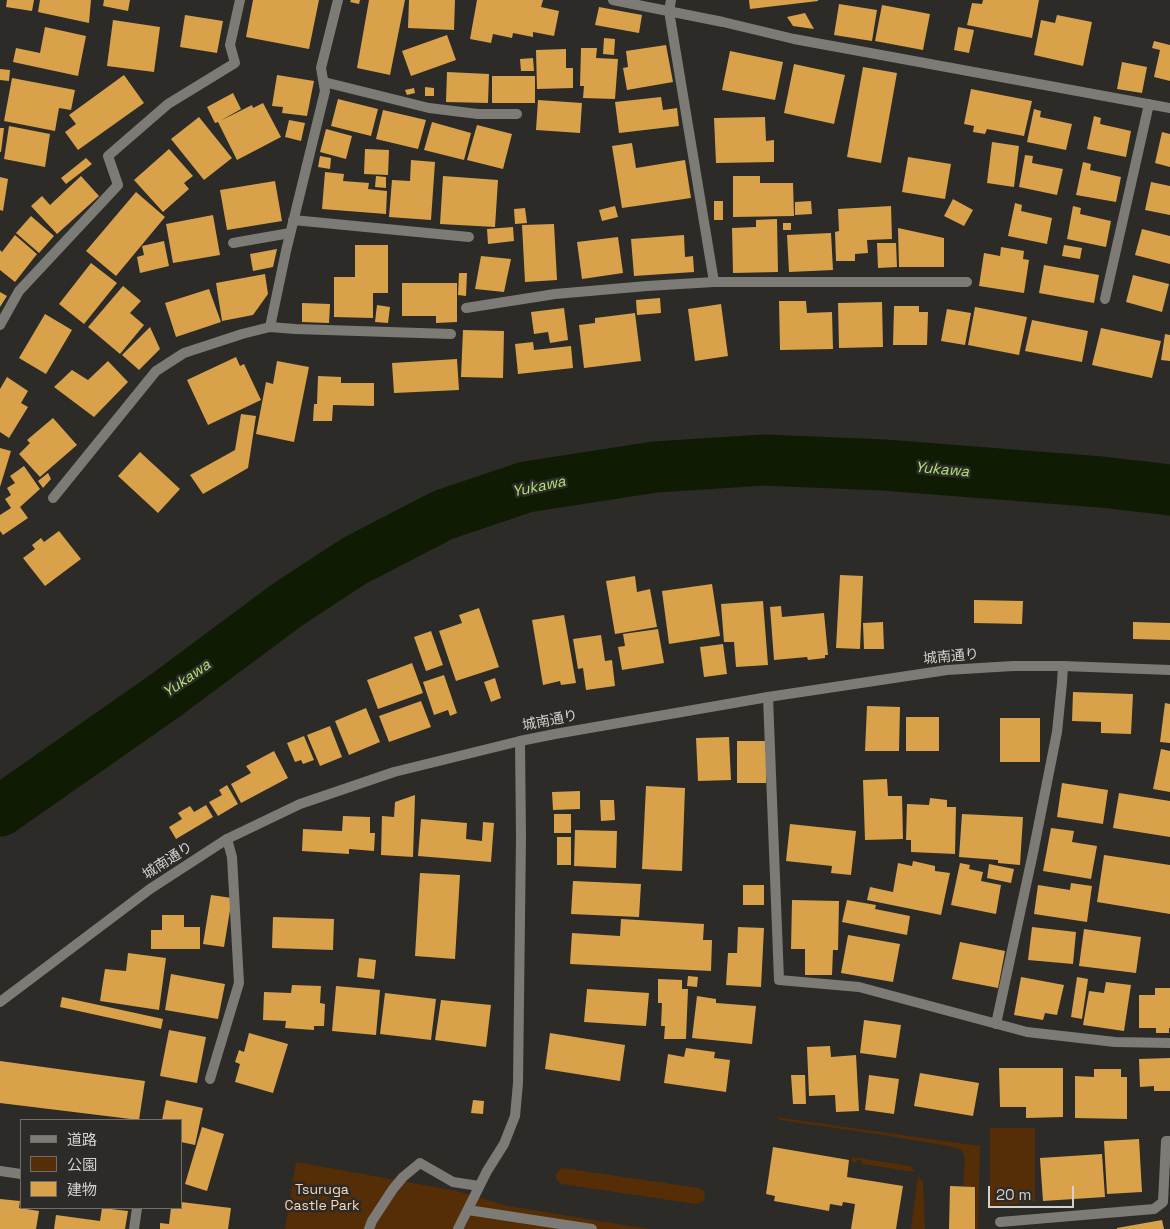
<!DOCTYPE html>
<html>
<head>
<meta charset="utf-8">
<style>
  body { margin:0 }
  #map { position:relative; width:1170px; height:1229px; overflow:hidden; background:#2c2b27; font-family:"Space Grotesk","Noto Sans JP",sans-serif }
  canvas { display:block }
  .legend { position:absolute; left:20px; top:1119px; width:162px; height:90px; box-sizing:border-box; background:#2c2b27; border:1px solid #6f6e6a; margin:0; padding:6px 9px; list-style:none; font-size:15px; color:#d3d2cf }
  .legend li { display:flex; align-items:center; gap:10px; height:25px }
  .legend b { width:25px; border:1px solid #6f6e6a }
  .scale { position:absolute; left:988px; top:1186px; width:86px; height:22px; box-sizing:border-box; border:2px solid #d3d2cf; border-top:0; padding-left:6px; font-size:15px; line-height:18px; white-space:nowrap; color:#d3d2cf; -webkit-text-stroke:4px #2c2b27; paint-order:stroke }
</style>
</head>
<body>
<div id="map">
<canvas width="1170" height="1229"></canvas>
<ul class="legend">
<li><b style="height:6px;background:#7d7b76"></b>道路</li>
<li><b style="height:14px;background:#552d06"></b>公園</li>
<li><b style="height:14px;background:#d9a24a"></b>建物</li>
</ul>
<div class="scale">20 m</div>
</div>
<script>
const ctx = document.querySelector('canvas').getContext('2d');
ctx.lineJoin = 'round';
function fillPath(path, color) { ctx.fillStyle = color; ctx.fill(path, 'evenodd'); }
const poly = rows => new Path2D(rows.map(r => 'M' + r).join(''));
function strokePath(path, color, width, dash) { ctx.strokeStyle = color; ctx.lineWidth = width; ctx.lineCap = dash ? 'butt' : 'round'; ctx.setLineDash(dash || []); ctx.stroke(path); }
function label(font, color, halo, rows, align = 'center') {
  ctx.font = font + ' "Space Grotesk","Noto Sans JP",sans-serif'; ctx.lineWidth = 5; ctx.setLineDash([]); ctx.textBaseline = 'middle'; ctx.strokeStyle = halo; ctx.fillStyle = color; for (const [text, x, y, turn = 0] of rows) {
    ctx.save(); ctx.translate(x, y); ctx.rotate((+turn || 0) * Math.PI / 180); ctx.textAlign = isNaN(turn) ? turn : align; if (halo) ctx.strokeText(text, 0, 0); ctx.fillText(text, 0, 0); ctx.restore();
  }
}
const green = poly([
  [775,1117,980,1146,978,1229,975,1229,976,1187,963,1186,965,1158,961,1149,943,1145,883,1135,780,1120],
  [990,1128,1035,1128,1035,1202,990,1206],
  [852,1157,910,1166,915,1172,862,1164,862,1161,857,1160,856,1163,851,1162],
  [296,1162,457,1191,508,1206,649,1229,285,1229],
  [563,1168,699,1188,704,1191,705,1197,704,1200,702,1202,696,1204,561,1184,556,1179,556,1175,560,1169],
  [918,1176,923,1182,925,1229,911,1229]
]);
const river = poly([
  [0,811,166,695,287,605,354,561,443,515,526,487,655,467,764,460,884,465,1101,482,1170,490]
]);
const building = poly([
  [7,0,34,0,32,11,6,7],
  [40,0,91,0,89,23,38,12],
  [104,0,130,0,128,11,103,6],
  [253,0,319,0,309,49,246,37],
  [351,0,360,0,359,4,350,2],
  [369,0,405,0,390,75,357,68],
  [409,0,455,0,454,30,408,28],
  [477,0,543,0,541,7,559,11,554,36,533,32,533,37,513,33,512,38,493,34,491,43,470,39],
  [749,0,818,0,818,1,750,9],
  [983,0,1039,0,1032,38,967,25,972,3,982,4],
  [839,4,877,10,872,41,834,35],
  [882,5,930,14,923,50,875,41],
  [599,7,642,15,639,33,595,25],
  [805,13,814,29,793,26,787,17],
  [185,15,223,21,217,53,180,47],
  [1057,15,1092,22,1083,66,1034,55,1041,20,1055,23],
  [113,20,160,27,154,72,107,66],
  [45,27,86,36,78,76,13,62,16,48,40,53],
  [958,27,974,30,969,53,954,50],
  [447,35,456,60,411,76,402,51],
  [604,38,615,39,614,55,603,54],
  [1154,41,1170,45,1170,81,1154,77,1160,50,1152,48],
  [666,45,673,82,627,90,623,68,628,67,626,51],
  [581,48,597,48,596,58,618,59,615,99,583,98,584,86,580,86],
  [566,49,566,68,573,68,573,88,537,89,536,50],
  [730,51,783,62,775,100,722,90],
  [533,58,534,71,521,71,520,59],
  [1122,62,1147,67,1142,93,1117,89],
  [794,64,845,75,834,124,784,113],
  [863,67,897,73,881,163,847,157],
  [0,69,10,70,9,81,0,80],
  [447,72,489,74,488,103,446,102],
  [124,75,144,103,78,150,65,132,76,124,69,115],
  [277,75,314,81,307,116,282,113,283,107,272,106],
  [492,76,535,76,535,103,492,103],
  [12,78,75,90,71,110,59,108,55,131,4,121],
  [425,87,434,88,434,96,425,96],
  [414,88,415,93,407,95,405,90],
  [971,89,1032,101,1024,136,987,129,985,134,973,132,974,126,964,124],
  [233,93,241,109,220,121,252,105,253,108,263,103,281,137,237,160,218,122,215,123,207,107],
  [661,97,663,110,677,108,679,126,619,133,615,102],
  [338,99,378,109,371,136,331,126],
  [538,100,582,103,580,133,536,130],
  [1034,109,1041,111,1040,117,1072,124,1066,150,1027,142],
  [383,110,426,120,418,149,376,139],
  [1094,116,1101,118,1100,124,1131,131,1126,157,1087,149],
  [199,117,232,158,204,180,171,139],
  [765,117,766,141,774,140,774,162,716,163,714,118],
  [289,120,305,123,301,141,285,137],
  [432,122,471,133,464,160,424,150],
  [477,125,512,134,503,169,467,160],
  [9,126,50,134,45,167,4,159],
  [0,128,4,128,1,152,0,152],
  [326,129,352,136,346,159,320,152],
  [1162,132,1170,134,1170,167,1155,163],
  [992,142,1019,146,1014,187,987,183],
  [632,143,636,168,685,160,691,198,622,208,612,146],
  [169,149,193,176,184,183,189,189,163,212,134,180],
  [365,149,389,150,388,175,364,174],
  [1025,155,1033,156,1032,163,1063,169,1057,195,1019,187],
  [320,156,331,158,330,169,318,167],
  [908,157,951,164,945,199,902,192],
  [86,158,92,164,66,184,61,178],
  [411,160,435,162,431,220,389,217,392,180,410,181],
  [1083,162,1091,164,1090,170,1121,177,1116,202,1076,195],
  [325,172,344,174,343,181,369,183,368,189,387,191,386,214,322,209],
  [81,176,99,196,57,234,31,206,42,196,50,205],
  [376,176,386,177,386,188,375,187],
  [443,176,498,180,495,227,440,224],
  [733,176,760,176,760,183,793,183,794,216,733,217],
  [0,177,8,179,3,211,0,210],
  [275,181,282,221,227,230,220,190],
  [1151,182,1170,186,1170,215,1145,210],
  [136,192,165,217,116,276,86,251],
  [953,199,973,210,964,226,944,216],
  [714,201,723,201,723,220,714,220],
  [811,201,812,214,795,215,795,202],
  [1015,203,1022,205,1021,211,1052,218,1047,244,1008,236],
  [615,206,618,217,602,221,599,210],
  [891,206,892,239,867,240,868,253,855,254,855,261,836,261,835,232,839,231,838,209],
  [1073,206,1081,208,1080,214,1111,221,1106,247,1067,239],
  [525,208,527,223,515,224,514,209],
  [213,215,220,255,173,263,166,224],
  [31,216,54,236,39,253,16,233],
  [777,219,778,272,733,273,732,228,756,227,756,220],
  [783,223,791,223,791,230,783,230],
  [554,224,557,280,525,282,522,225],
  [513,227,514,241,488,244,487,229],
  [898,228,944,238,944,267,899,267],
  [1142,229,1170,236,1170,264,1135,255],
  [831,233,833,270,789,272,787,235],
  [15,235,37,254,15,282,0,270,0,250,2,252],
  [684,235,685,257,693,256,694,272,634,276,631,239],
  [618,237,623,273,582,279,577,242],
  [164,241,169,266,140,273,137,257,144,255,142,246],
  [877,243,896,243,897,267,878,268],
  [355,245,388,245,388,293,373,293,373,318,334,317,334,277,355,277],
  [1064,245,1082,248,1080,259,1062,256],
  [1001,247,1024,251,1023,259,1029,260,1024,293,979,286,984,253,1000,256],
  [277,249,273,267,253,271,250,254],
  [481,256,511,259,504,292,475,289],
  [91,263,117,283,84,324,59,304],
  [1044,265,1099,275,1094,303,1039,293],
  [459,273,467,273,466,296,458,295],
  [265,274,268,294,253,315,222,321,216,283],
  [1133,275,1169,284,1162,312,1126,302],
  [402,283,457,283,457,322,436,323,436,316,402,316],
  [123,286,141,301,130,313,144,325,120,354,88,327],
  [209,289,221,322,176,337,165,303],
  [0,292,7,296,0,307],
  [660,298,661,313,637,315,636,300],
  [779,301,806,301,807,313,832,312,833,349,780,350],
  [882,302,883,347,839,348,838,303],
  [302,303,330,304,329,323,302,322],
  [721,304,728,356,695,361,688,309],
  [377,305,390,307,388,323,375,322],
  [894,306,919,306,919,312,928,312,927,345,893,345],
  [975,307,1027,317,1019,355,968,345],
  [564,308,568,340,550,343,548,332,534,334,531,312],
  [947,309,971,313,965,345,941,341],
  [635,313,641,361,584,368,579,325,595,323,595,318],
  [45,314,72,330,46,374,19,358],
  [1032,320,1088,331,1082,362,1025,351],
  [150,327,160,349,139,370,122,355],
  [1101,328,1161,341,1152,378,1092,365],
  [463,330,504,331,503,378,461,377],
  [1165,334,1170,335,1170,361,1161,360],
  [533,342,534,350,571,346,573,368,518,374,515,344],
  [236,357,240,366,244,364,261,400,208,425,187,380],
  [457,359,459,390,394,393,392,363],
  [108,361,128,382,94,417,54,387,72,370,88,380],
  [277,361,309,367,294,442,256,434,266,382,273,384],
  [318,376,341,377,341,383,374,383,374,406,333,405,332,421,313,421,314,404,317,404],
  [7,377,28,391,21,403,28,407,9,438,0,432,0,389],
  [241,414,256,416,248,468,203,494,190,475,235,450],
  [53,418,77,445,40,477,19,454,30,443,27,440],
  [0,448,11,451,0,487],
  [140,452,180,489,158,513,118,476],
  [24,466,40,489,20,507,28,518,3,535,0,531,0,515,11,508,5,499,11,495,7,488,15,483,10,476],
  [48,473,51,479,43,488,38,481],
  [59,531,81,559,45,586,23,558,35,549,32,545,41,538,44,542],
  [840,575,863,576,860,649,836,648],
  [635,576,637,592,650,589,657,627,615,634,606,581],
  [712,584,720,636,669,644,662,591],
  [974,600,1023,601,1022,624,974,623],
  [763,601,768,665,736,667,734,642,724,642,721,604],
  [781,606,782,617,824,613,828,655,825,655,825,658,808,660,807,657,774,660,770,607],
  [479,608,499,667,456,681,439,631,462,623,459,615],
  [564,615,576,683,561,685,560,681,543,685,532,620],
  [883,622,884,649,864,649,863,623],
  [1133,622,1170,623,1170,640,1133,639],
  [658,629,664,663,622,670,618,647,625,646,623,634],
  [431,631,443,665,426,671,414,637],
  [601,635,605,661,612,660,615,686,586,690,583,668,578,669,573,639],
  [723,644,727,674,704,677,700,647],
  [412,663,423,693,378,709,367,680],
  [444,675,457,713,450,716,448,710,434,715,423,682],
  [495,678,501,698,491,702,484,682],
  [1073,692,1133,694,1131,734,1101,733,1101,722,1072,721],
  [421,701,431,727,389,742,379,716],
  [1165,703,1170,704,1170,743,1160,742],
  [867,706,900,707,899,751,865,751],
  [366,708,380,742,349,755,335,721],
  [906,717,939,717,939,751,906,751],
  [1000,718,1040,718,1040,762,1000,762],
  [330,726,342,757,320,766,307,735],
  [304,736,314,760,303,764,301,760,295,762,287,743],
  [729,737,731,780,698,781,696,738],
  [737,741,766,741,766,783,737,783],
  [1161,749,1170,751,1170,792,1153,789],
  [274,751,288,778,241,803,231,784,251,773,246,766],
  [887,779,888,796,902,796,903,839,865,840,863,780],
  [1062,783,1108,790,1103,824,1057,817],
  [227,785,238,804,218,816,209,802,222,795,219,790],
  [646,786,685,788,682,871,642,869],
  [580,791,580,809,553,810,552,792],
  [1119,793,1170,801,1170,837,1113,828],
  [415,795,413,857,381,855,382,816,394,817,395,802],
  [930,798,947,800,947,807,956,807,955,854,911,852,911,840,906,840,907,804,929,805],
  [600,800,614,800,615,820,601,821],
  [206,805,213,817,176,839,169,827,182,819,178,813,190,806,194,812],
  [554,814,571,814,571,833,554,833],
  [962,814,1023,817,1020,865,998,863,998,860,959,857],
  [343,816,370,817,370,833,375,833,374,851,349,849,349,854,302,851,303,829,342,831],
  [421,819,467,823,466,839,482,841,483,822,494,823,491,862,418,856],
  [790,824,856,831,851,875,831,873,832,866,786,861],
  [1051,828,1074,831,1072,842,1097,846,1091,879,1043,871],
  [575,830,617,831,616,868,574,866],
  [557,837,571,837,571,865,557,865],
  [1104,855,1170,865,1170,914,1097,902],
  [913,861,935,866,935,871,950,873,941,915,867,900,870,887,893,892,898,863,912,866],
  [960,863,970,865,969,869,983,872,981,881,1001,885,996,914,951,905],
  [989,864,1014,869,1011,883,987,878],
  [420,873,460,875,455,959,415,956],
  [573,881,641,884,639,917,571,914],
  [1071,883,1092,886,1087,922,1034,914,1038,885,1070,890],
  [743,885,764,885,764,905,743,905],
  [211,895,232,898,224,947,203,944],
  [792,900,839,901,838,950,833,950,832,975,805,975,805,949,791,949],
  [847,900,876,905,875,909,910,916,907,935,842,922],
  [162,915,184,915,184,927,200,927,200,949,151,949,151,930,162,930],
  [273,917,334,919,333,950,272,948],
  [621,919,704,924,703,940,712,940,711,971,570,964,572,933,620,936],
  [738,927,764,928,761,987,726,985,728,953,737,953],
  [1032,927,1076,932,1073,964,1028,960],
  [1084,929,1141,937,1136,973,1079,966],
  [848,935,900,944,893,982,841,973],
  [960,942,1005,951,998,988,952,979],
  [128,953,166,958,159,1010,100,1001,105,969,126,971],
  [359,958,376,960,374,979,357,977],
  [171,974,225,984,218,1019,165,1010],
  [688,976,698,977,697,987,687,986],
  [1021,977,1064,985,1057,1015,1045,1013,1043,1020,1014,1015],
  [1077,977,1088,979,1082,1019,1071,1017],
  [658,979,682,980,682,989,688,989,686,1039,664,1039,665,1026,661,1026,662,1003,658,1003],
  [1106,982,1131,985,1124,1031,1083,1025,1089,991,1104,993],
  [292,985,321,986,320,1003,325,1004,324,1026,314,1026,314,1030,285,1028,286,1021,263,1020,264,992,291,993],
  [336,986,380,990,376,1035,332,1031],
  [1155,988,1170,988,1170,1028,1169,1028,1169,1033,1156,1033,1156,1028,1139,1028,1139,995,1155,995],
  [587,989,649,993,646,1026,584,1022],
  [385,993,436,999,431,1040,380,1034],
  [697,996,716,999,716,1003,756,1006,752,1044,692,1038],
  [62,997,163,1019,161,1029,60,1007],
  [441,1000,491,1005,486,1047,435,1040],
  [864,1020,901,1025,896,1058,860,1053],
  [169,1030,206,1037,197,1083,160,1076],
  [249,1033,288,1044,273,1093,235,1082,240,1064,235,1062,239,1050,244,1052],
  [550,1033,625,1045,620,1081,545,1069],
  [830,1046,831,1057,856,1055,859,1111,836,1112,835,1095,809,1096,807,1047],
  [686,1048,715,1052,714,1058,730,1060,726,1092,664,1083,668,1054,684,1057],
  [1170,1058,1170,1091,1154,1091,1154,1086,1140,1087,1139,1059],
  [0,1061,145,1081,139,1120,0,1103],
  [999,1068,1063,1068,1063,1117,1026,1118,1026,1107,1000,1107],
  [1094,1069,1121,1069,1121,1077,1127,1077,1127,1119,1075,1118,1075,1076,1094,1077],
  [920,1073,979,1083,973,1116,914,1106],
  [791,1075,805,1075,806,1104,793,1104],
  [869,1075,899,1079,894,1114,865,1110],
  [166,1100,203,1108,195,1145,181,1142,181,1120,162,1120],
  [473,1100,484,1101,483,1114,471,1113],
  [202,1127,224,1134,207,1191,185,1184],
  [1139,1139,1142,1192,1107,1194,1104,1141],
  [773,1147,849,1160,847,1177,903,1186,896,1229,851,1229,855,1204,843,1202,842,1206,830,1204,829,1211,774,1201,775,1196,766,1194],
  [1102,1154,1105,1197,1043,1201,1040,1158],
  [950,1186,975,1187,975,1229,949,1229],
  [0,1199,20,1201,19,1208,39,1211,36,1229,0,1229],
  [181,1202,231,1208,228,1229,160,1229,160,1223,169,1224,171,1208,181,1208],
  [102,1208,128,1211,125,1229,54,1229,56,1215,100,1221],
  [1162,1220,1164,1229,1117,1229,1117,1228]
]);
const service = poly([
  [233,243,290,233],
  [468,1210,592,1229],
  [369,1229,372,1221,393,1189,403,1177,420,1163,453,1182,479,1186]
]);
const minor = poly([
  [613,0,723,22,794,39,1170,108],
  [671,0,669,11,714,282],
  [324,82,429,108,478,114,517,114],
  [293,220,469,237],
  [1105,299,1149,104],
  [466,308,555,294,647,286,714,282,967,282],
  [0,325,19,291,118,185,108,156,168,104,235,63,230,45,240,0],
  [270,327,295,329,451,334],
  [53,498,156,371,184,353,242,334,270,327,286,251,325,91,321,68,338,0],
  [768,697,779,980,859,987,1027,1032,1115,1042,1170,1043],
  [996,1024,1033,853,1057,732,1062,683,1063,666],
  [210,1079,239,983,232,857,227,839],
  [0,1171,21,1174],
  [1000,1222,1154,1209,1163,1202,1166,1141,1170,1141],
  [134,1229,137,1208],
  [458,1229,487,1171,504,1144,515,1116,518,1083,521,837,520,741]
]);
const tertiary = poly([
  [0,1002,150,889,227,839,300,804,394,772,520,741,555,734,768,697,947,670,1013,666,1063,666,1170,670]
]);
const streetNames = [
  ["城南通り",951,657,-5],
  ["城南通り",550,721,-11],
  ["城南通り",168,861,-33]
];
const parkNames = [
  ["Tsuruga",322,1190],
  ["Castle Park",322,1206]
];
const waterNames = [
  ["Yukawa",942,470,5],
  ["Yukawa",539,487,-12],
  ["Yukawa",187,679,-35]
];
fillPath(green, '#552d06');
strokePath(river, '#0f1c03', 51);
fillPath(building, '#d9a24a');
strokePath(service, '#7d7b76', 10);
strokePath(minor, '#7d7b76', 10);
strokePath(tertiary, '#7d7b76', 10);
label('14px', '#d3d2cf', '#2c2b27', streetNames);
label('14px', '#fed5b7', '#2c2b27', parkNames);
label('italic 15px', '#aee576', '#2c2b27', waterNames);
</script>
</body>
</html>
